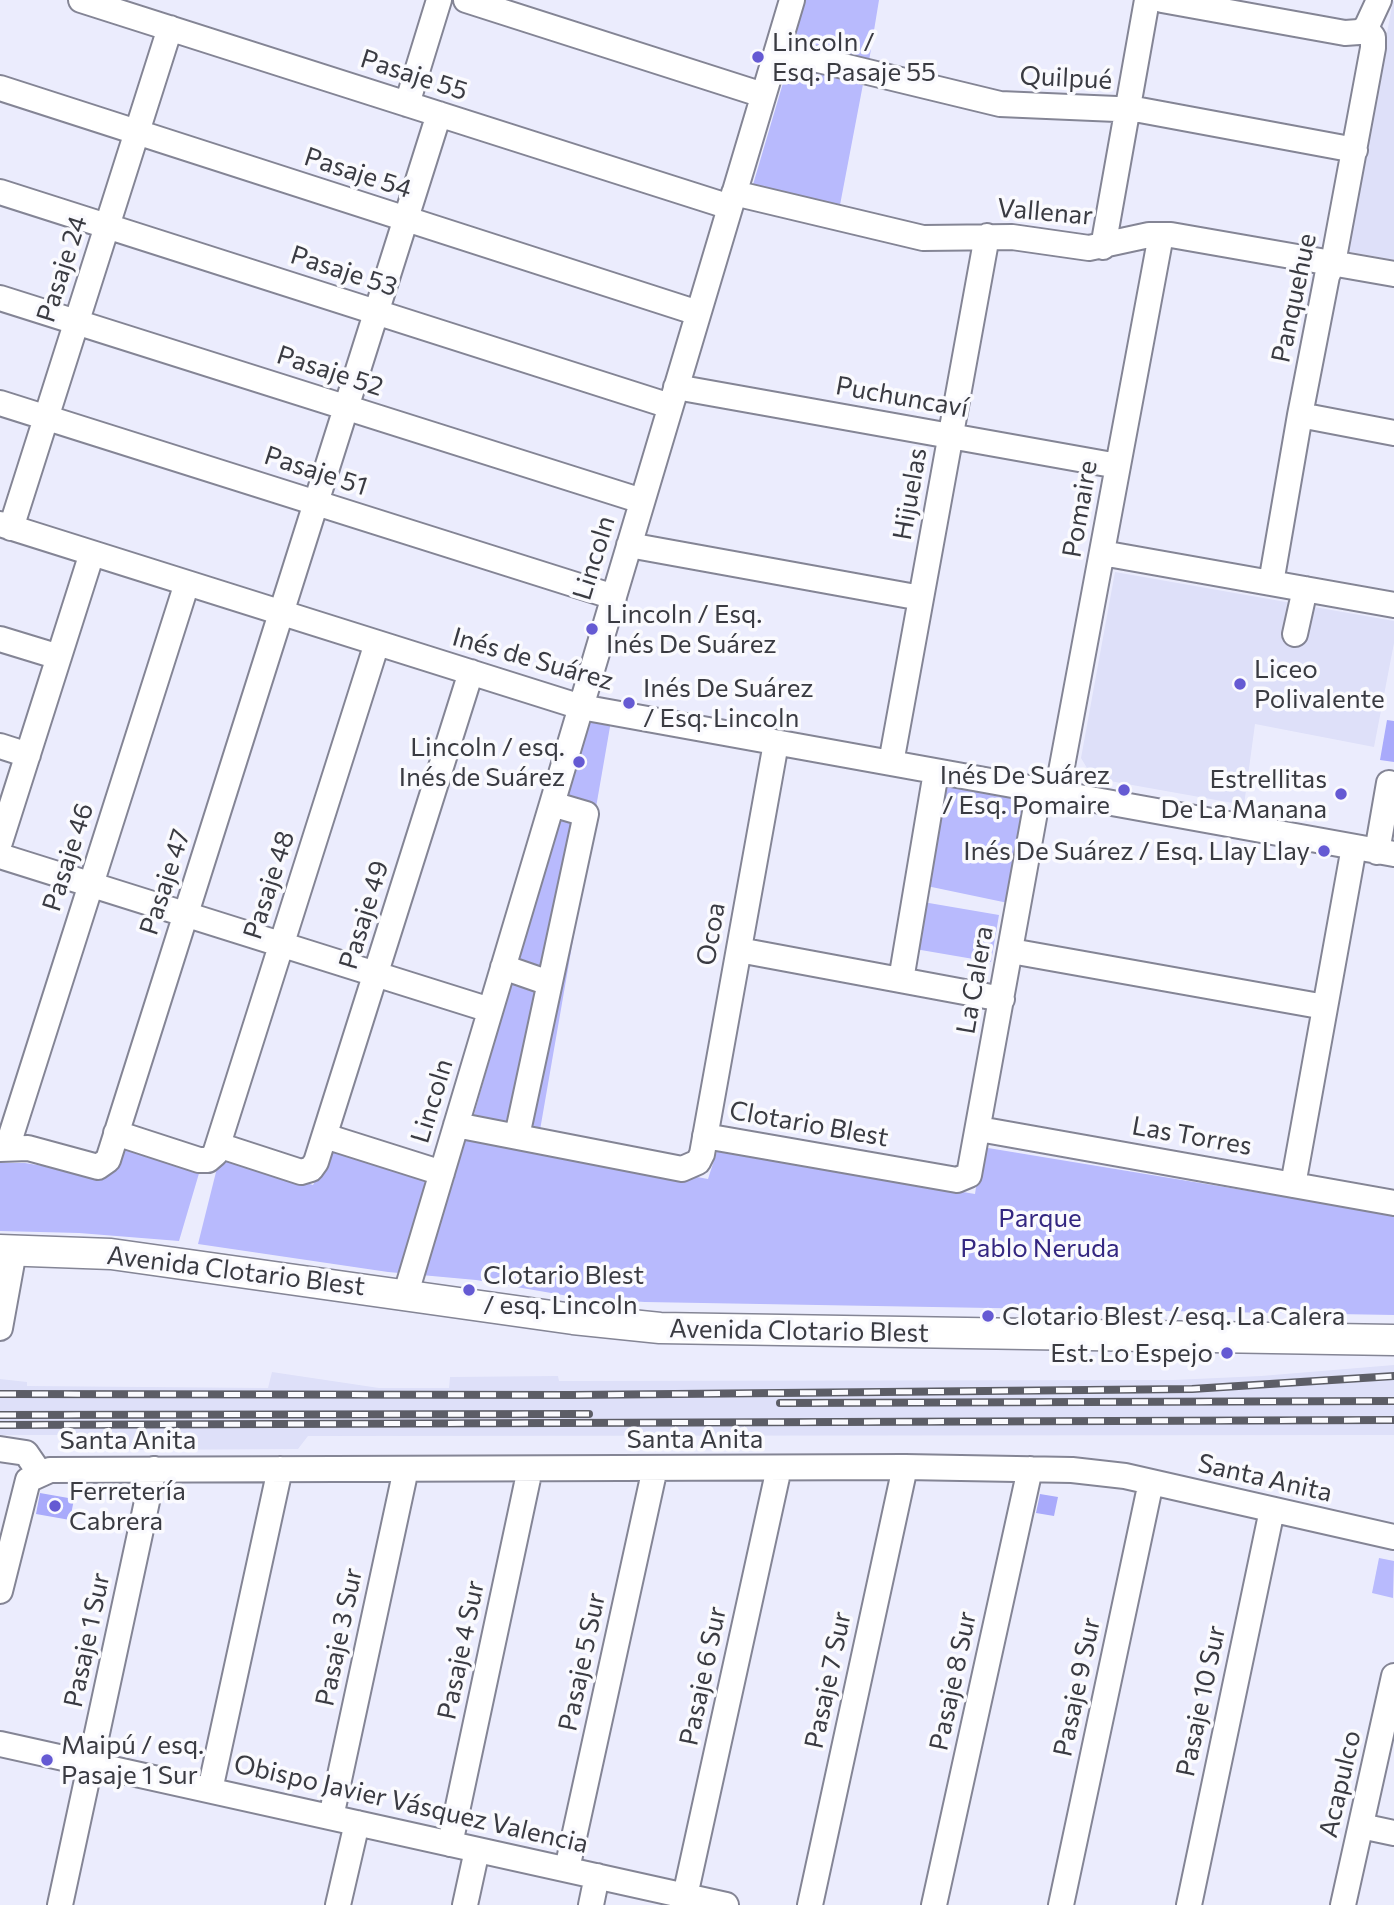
<!DOCTYPE html>
<html>
<head>
<meta charset="utf-8">
<style>
  body { margin:0 }
  canvas { display:block; background:#ebecfd }
</style>
</head>
<body>
<canvas width="1394" height="1905"></canvas>
<script>
const ctx = document.querySelector('canvas').getContext('2d');
ctx.lineJoin = 'round';
function fillPath(path, color) { ctx.fillStyle = color; ctx.fill(path, 'evenodd'); }
const poly = rows => new Path2D(rows.map(r => 'M' + r).join(''));
function strokePath(path, color, width, dash) { ctx.strokeStyle = color; ctx.lineWidth = width; ctx.lineCap = dash ? 'butt' : 'round'; ctx.setLineDash(dash || []); ctx.stroke(path); }
function label(font, color, halo, rows, align = 'center') {
  ctx.font = font + ' Commissioner,sans-serif'; ctx.lineWidth = 7; ctx.setLineDash([]); ctx.textBaseline = 'middle'; ctx.strokeStyle = halo; ctx.fillStyle = color; for (const [text, x, y, turn = 0] of rows) {
    ctx.save(); ctx.translate(x, y); ctx.rotate((+turn || 0) * Math.PI / 180); ctx.textAlign = isNaN(turn) ? turn : align; if (halo) ctx.strokeText(text, 0, 0); ctx.fillText(text, 0, 0); ctx.restore();
  }
}
const built = poly([
  [1393,1,1394,1,1394,260,1346,251],
  [1115,572,1394,621,1394,643,1374,747,1255,724,1244,805,1093,778,1081,758],
  [1394,1365,1394,1435,308,1436,298,1449,112,1450,112,1435,0,1435,0,1379,27,1382,27,1386,268,1388,272,1372,379,1388,449,1388,450,1377,558,1376,559,1381,1173,1380,1261,1376]
]);
const green = poly([
  [806,0,879,0,869,61,791,45],
  [788,66,864,79,840,205,752,188],
  [588,717,611,721,540,1130,473,1118],
  [944,778,1030,796,1008,903,922,885],
  [923,902,999,915,991,962,915,949],
  [465,1135,708,1179,717,1151,975,1194,982,1147,1394,1215,1394,1315,645,1302,580,1298,476,1280,388,1272,198,1244,217,1168,231,1159,313,1185,330,1149,449,1182],
  [122,1149,200,1170,179,1241,79,1233,0,1231,0,1163,25,1163,99,1175],
  [1379,1558,1394,1561,1393,1598,1372,1593]
]);
const building = poly([
  [1387,720,1394,721,1394,762,1380,760],
  [40,1493,74,1499,70,1520,36,1514],
  [1040,1494,1058,1497,1054,1516,1036,1513]
]);
const minor = poly([
  [81,0,730,207],
  [466,0,763,95],
  [1162,0,1345,33,1359,32,1366,28,1379,0],
  [777,50,1000,104,1140,110,1355,150],
  [0,88,698,313],
  [407,104,439,0],
  [0,192,670,406],
  [734,193,923,238,1012,237,1089,248,1149,235,1171,235,1394,274],
  [1103,247,1147,0],
  [0,298,642,501],
  [676,387,1118,466],
  [0,403,614,597],
  [1300,415,1394,433],
  [0,524,581,707,1394,854],
  [11,528,170,28],
  [629,545,921,598],
  [1102,553,1394,605],
  [1271,583,1300,415,1327,276,1333,263,1373,48,1373,37,1366,28],
  [1295,634,1305,589],
  [0,639,59,657],
  [0,746,28,755],
  [891,763,987,236],
  [1057,793,1161,235],
  [0,842,92,553],
  [1377,852,1389,783],
  [0,856,490,1010],
  [739,950,1002,999],
  [1011,951,1325,1007],
  [503,967,549,983],
  [901,980,936,772],
  [456,1125,682,1169,698,1162,702,1154,776,743],
  [979,1129,1394,1203],
  [116,1133,199,1160,208,1160,215,1154,377,643],
  [325,1136,442,1173],
  [517,1136,586,814,552,804],
  [705,1136,957,1180,969,1175,1039,790],
  [218,1145,301,1172,311,1169,316,1162,471,672],
  [7,1148,187,583],
  [0,1149,28,1148,98,1167,108,1160,439,114],
  [1293,1185,1354,847],
  [406,1293,792,0],
  [0,1328,14,1251],
  [0,1449,26,1453,39,1472],
  [0,1591,28,1480,50,1470,905,1467,1072,1470,1125,1476,1394,1537],
  [0,1744,726,1905],
  [210,1790,280,1469],
  [331,1817,406,1469],
  [1361,1826,1394,1833],
  [450,1844,530,1469],
  [567,1869,655,1468],
  [685,1896,779,1468],
  [60,1905,154,1469],
  [338,1905,357,1823],
  [465,1905,477,1850],
  [591,1905,597,1876],
  [810,1905,905,1467],
  [934,1905,1030,1469],
  [1061,1905,1151,1482],
  [1189,1905,1272,1510],
  [1343,1905,1394,1676]
]);
const major = poly([
  [0,1250,111,1254,573,1319,660,1328,1394,1340]
]);
const rail = poly([
  [0,1394,572,1395,1192,1389,1394,1376],
  [780,1403,1394,1401],
  [0,1415,589,1414],
  [0,1425,1394,1420]
]);
const markers = [
  [758,57,7,"#655ad3"],
  [592,629,7,"#655ad3"],
  [1240,684,7,"#655ad3"],
  [629,703,7,"#655ad3"],
  [579,762,7,"#655ad3"],
  [1124,790,7,"#655ad3"],
  [1341,794,7,"#655ad3"],
  [1324,851,7,"#655ad3"],
  [469,1290,7,"#655ad3"],
  [988,1316,7,"#655ad3"],
  [1227,1353,7,"#655ad3"],
  [55,1506,7,"#655ad3"],
  [47,1760,7,"#655ad3"]
];
const poiNames = [
  ["Lincoln /",772,42],
  ["Esq. Pasaje 55",772,72],
  ["Lincoln / Esq.",606,614],
  ["Inés De Suárez",606,644],
  ["Liceo",1254,669],
  ["Polivalente",1254,699],
  ["Inés De Suárez",643,688],
  ["/ Esq. Lincoln",643,718],
  ["Lincoln / esq.",565,747,"right"],
  ["Inés de Suárez",565,777,"right"],
  ["Inés De Suárez",1110,775,"right"],
  ["/ Esq. Pomaire",1110,805,"right"],
  ["Estrellitas",1327,779,"right"],
  ["De La Manana",1327,809,"right"],
  ["Inés De Suárez / Esq. Llay Llay",1310,851,"right"],
  ["Clotario Blest",483,1275],
  ["/ esq. Lincoln",483,1305],
  ["Clotario Blest / esq. La Calera",1002,1316],
  ["Est. Lo Espejo",1213,1353,"right"],
  ["Ferretería",69,1491],
  ["Cabrera",69,1521],
  ["Maipú / esq.",61,1745],
  ["Pasaje 1 Sur",61,1775]
];
const streetNames = [
  ["Pasaje 55",414,75,18],
  ["Quilpué",1066,78,3],
  ["Pasaje 54",358,173,18],
  ["Vallenar",1045,212,5],
  ["Pasaje 24",62,269,-72],
  ["Pasaje 53",344,271,18],
  ["Panquehue",1294,298,-78],
  ["Pasaje 52",330,371,18],
  ["Puchuncaví",902,397,10],
  ["Pasaje 51",316,471,18],
  ["Hijuelas",910,494,-80],
  ["Pomaire",1080,509,-80],
  ["Lincoln",594,558,-73],
  ["Inés de Suárez",533,659,16],
  ["Pasaje 46",68,857,-72],
  ["Pasaje 47",165,882,-72],
  ["Pasaje 48",269,885,-72],
  ["Pasaje 49",364,915,-73],
  ["Ocoa",711,934,-80],
  ["La Calera",975,980,-80],
  ["Lincoln",432,1101,-73],
  ["Clotario Blest",809,1124,10],
  ["Las Torres",1192,1136,10],
  ["Avenida Clotario Blest",236,1271,7],
  ["Avenida Clotario Blest",799,1331,1],
  ["Santa Anita",695,1439],
  ["Santa Anita",128,1440],
  ["Santa Anita",1265,1478,13],
  ["Pasaje 3 Sur",339,1637,-78],
  ["Pasaje 1 Sur",87,1640,-78],
  ["Pasaje 4 Sur",461,1650,-78],
  ["Pasaje 5 Sur",582,1662,-78],
  ["Pasaje 6 Sur",703,1676,-78],
  ["Pasaje 7 Sur",828,1680,-78],
  ["Pasaje 8 Sur",953,1681,-78],
  ["Pasaje 9 Sur",1077,1687,-78],
  ["Pasaje 10 Sur",1201,1701,-78],
  ["Acapulco",1340,1784,-77],
  ["Obispo Javier Vásquez Valencia",411,1804,13]
];
const parkNames = [
  ["Parque",1040,1218],
  ["Pablo Neruda",1040,1248]
];
fillPath(built, '#dee0f9');
fillPath(green, '#b8bafd');
fillPath(building, '#a9aafb');
strokePath(minor, '#848595', 28);
strokePath(major, '#848595', 33);
strokePath(minor, '#fff', 24);
strokePath(major, '#fff', 30);
strokePath(rail, '#5c5d66', 8);
strokePath(rail, '#fafafe', 5, [16]);
for (const [x, y, r, color] of markers) { const dot = new Path2D(); dot.arc(x, y, r, 0, 2 * Math.PI); ctx.fillStyle = color; ctx.fill(dot); strokePath(dot, '#fafafe', 2.5); }
label('26px', '#3a3b42', '#fafafe', poiNames, 'left');
label('26px', '#3a3b42', '#fafafe', streetNames);
label('26px', '#342781', '#fafafe', parkNames);
</script>
</body>
</html>
